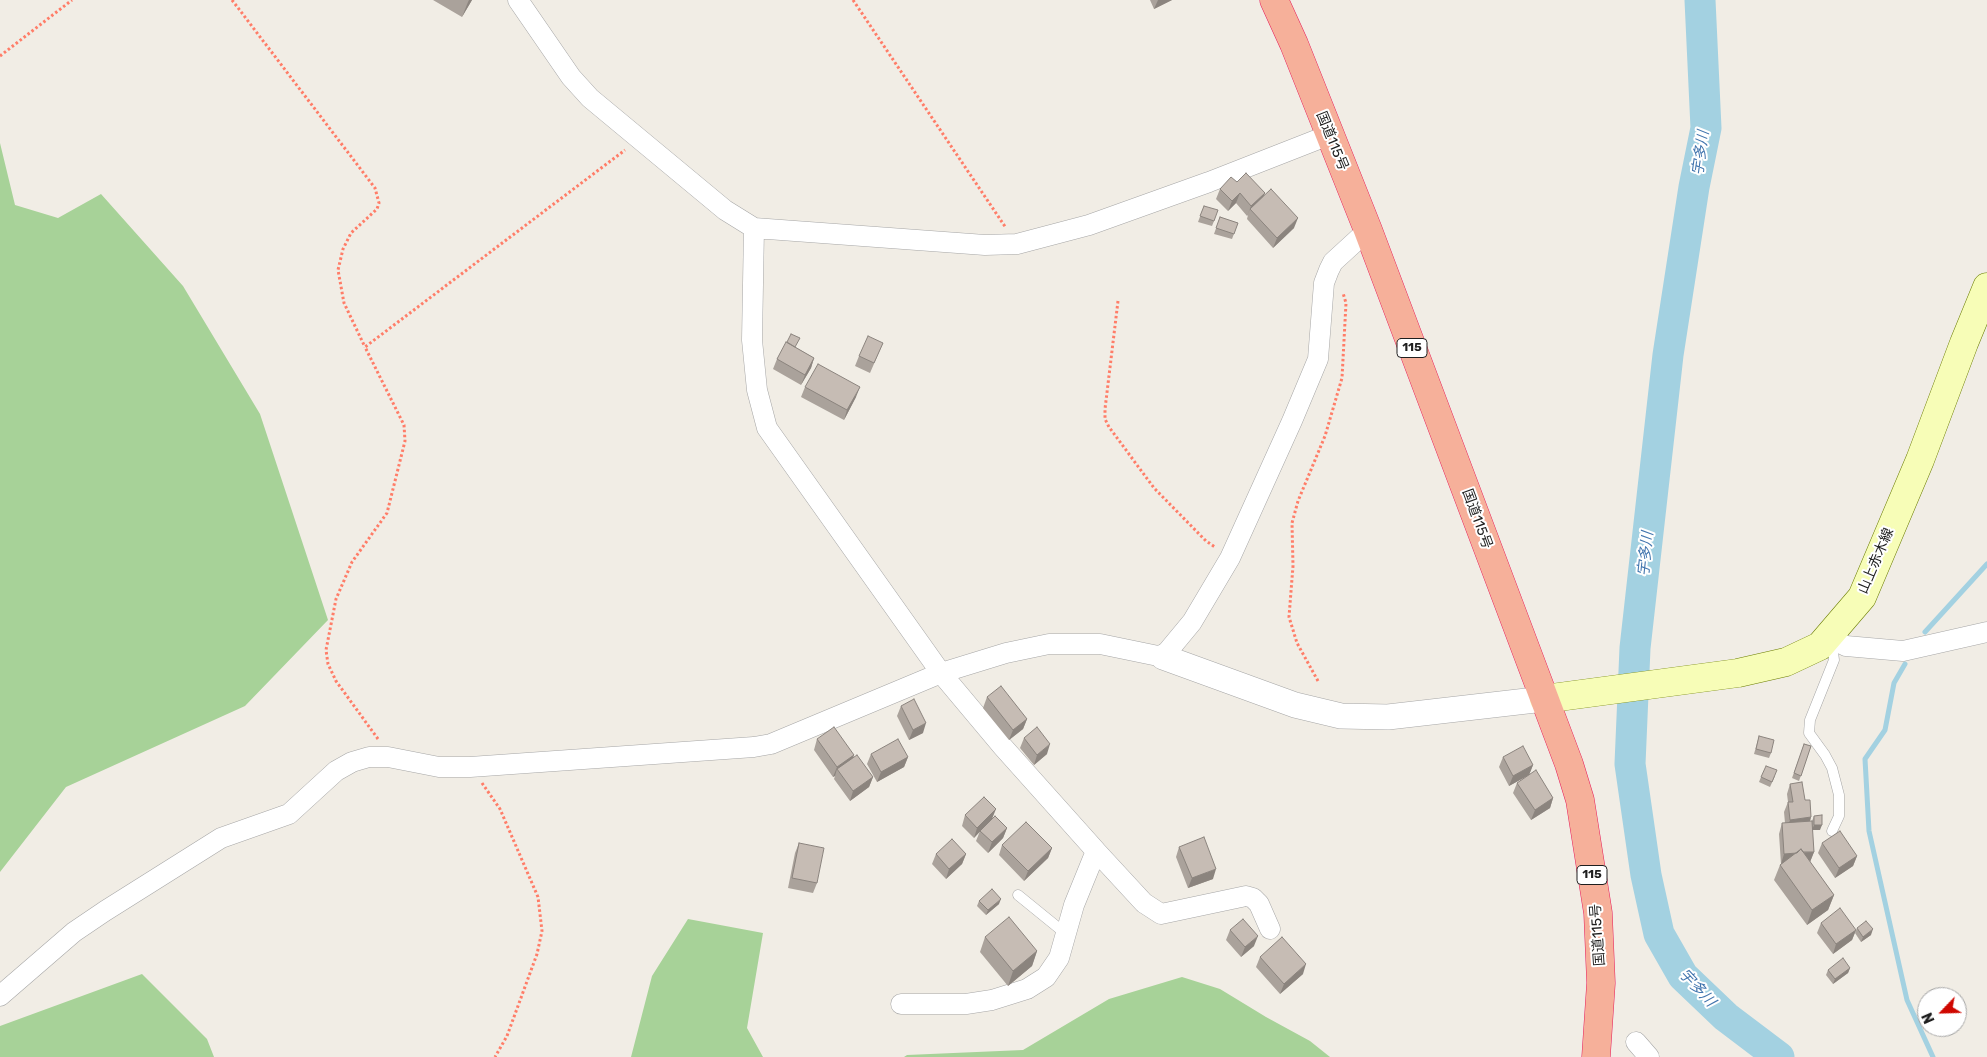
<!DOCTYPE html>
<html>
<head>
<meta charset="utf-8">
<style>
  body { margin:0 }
  #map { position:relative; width:1987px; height:1057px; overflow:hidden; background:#f1ede5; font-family:Rubik,sans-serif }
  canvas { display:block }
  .north { position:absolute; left:1917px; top:987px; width:50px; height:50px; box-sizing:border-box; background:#fff; border:1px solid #a5a5a5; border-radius:50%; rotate:246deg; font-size:14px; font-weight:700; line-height:20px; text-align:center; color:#1f1f1f }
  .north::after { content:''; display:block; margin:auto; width:18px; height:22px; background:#cf0700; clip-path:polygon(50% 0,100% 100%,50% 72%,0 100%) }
</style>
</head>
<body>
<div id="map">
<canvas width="1987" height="1057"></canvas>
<div class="north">N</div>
</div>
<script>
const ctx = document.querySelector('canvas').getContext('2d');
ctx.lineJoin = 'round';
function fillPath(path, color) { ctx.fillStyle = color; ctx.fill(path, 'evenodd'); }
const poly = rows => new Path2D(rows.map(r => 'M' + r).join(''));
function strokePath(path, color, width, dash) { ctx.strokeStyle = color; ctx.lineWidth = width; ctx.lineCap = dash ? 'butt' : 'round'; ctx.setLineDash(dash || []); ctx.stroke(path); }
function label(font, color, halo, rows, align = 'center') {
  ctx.font = font + ' Rubik,"Noto Sans JP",sans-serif'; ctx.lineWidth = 4; ctx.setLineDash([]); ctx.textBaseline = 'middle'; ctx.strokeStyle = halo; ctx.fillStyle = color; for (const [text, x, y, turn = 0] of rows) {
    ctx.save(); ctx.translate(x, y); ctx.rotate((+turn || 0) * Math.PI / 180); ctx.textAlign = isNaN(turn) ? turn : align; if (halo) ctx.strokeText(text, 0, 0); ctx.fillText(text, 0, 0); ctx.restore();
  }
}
const forest = poly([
  [0,143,15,205,58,218,101,194,183,286,260,414,328,620,245,706,66,787,0,872],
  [688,919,763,933,747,1028,763,1057,631,1057,652,976],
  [142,974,207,1039,214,1057,0,1057,0,1026],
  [1182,977,1220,989,1266,1017,1310,1041,1330,1057,904,1057,907,1055,1023,1050,1109,999]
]);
const stream = poly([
  [1925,632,1987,564],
  [1905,664,1894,683,1885,730,1865,759,1869,831,1907,1000,1933,1057]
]);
const river = poly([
  [1700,0,1706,128,1694,187,1668,355,1635,648,1630,764,1646,875,1659,934,1683,976,1726,1017,1779,1057]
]);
const path = poly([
  [232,0,375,188,379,203,377,209,351,233,343,249,338,270,344,303,365,347],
  [853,0,1006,228],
  [0,56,72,0],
  [1118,301,1105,409,1105,419,1109,427,1154,488,1206,541,1215,547],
  [1318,681,1297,643,1289,617,1293,566,1292,523,1298,501,1325,436,1342,378,1346,303,1343,293],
  [378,739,336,681,328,664,326,650,336,599,352,562,387,513,405,441,404,425,365,347,625,150],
  [482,783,500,809,538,897,542,931,537,954,507,1036,495,1057]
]);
const service = poly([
  [1830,639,1832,644,1834,660,1810,720,1809,733,1825,755,1832,768,1839,795,1839,816,1832,831],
  [1018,895,1066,934]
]);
const minor = poly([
  [518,0,571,77,590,98,725,210,754,228,985,245,1017,244,1089,225,1209,182,1329,135],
  [754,228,752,340,757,390,767,428,941,673,1003,747,1096,851,1074,905,1059,958,1046,977,1027,989,992,1000,966,1004,901,1004],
  [1828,637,1846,646,1903,651,1987,632],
  [1096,851,1144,903,1161,914,1246,896,1253,898,1259,904,1270,929],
  [0,996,74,932,105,911,221,838,289,814,336,771,352,762,369,757,388,757,439,767,470,767,754,747,771,744,941,673,1006,653,1049,644,1100,644,1163,657,1192,622,1230,558,1292,421,1318,359,1324,283,1329,270,1333,262,1368,230],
  [1636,1042,1649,1057]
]);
const tertiary = poly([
  [1163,657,1295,705,1341,716,1388,717,1544,699]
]);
const secondary = poly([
  [1544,699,1738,673,1786,662,1820,646,1862,597,1920,460,1964,343,1987,287]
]);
const trunk = poly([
  [1274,0,1294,44,1368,230,1569,764,1580,800,1598,913,1601,983,1596,1057]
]);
const wall = poly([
  [433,0,472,0,462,17],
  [1150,0,1172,0,1154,9],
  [1220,189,1265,193,1263,197,1294,228,1273,248,1247,219,1248,215,1247,216,1236,203,1228,211,1216,199],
  [1204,206,1214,221,1212,226,1198,222],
  [1220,217,1238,223,1232,239,1214,234],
  [787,342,814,358,811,368,801,385,773,369,777,359],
  [883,343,870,373,855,366,859,356],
  [805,387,856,397,844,420,801,397],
  [987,697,1027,719,1023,729,1009,740,983,708],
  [901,706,923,733,909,740,897,716],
  [1759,736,1771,753,1769,758,1754,754],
  [1024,738,1047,754,1034,765,1020,748],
  [817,739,854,755,853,758,873,777,869,787,850,801,834,779,835,776,833,777,814,750],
  [1804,744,1811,746,1799,781,1792,778],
  [871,754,908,757,904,767,877,782,867,764],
  [1503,757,1533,765,1529,775,1553,798,1550,808,1531,820,1513,793,1517,783,1527,776,1509,786,1499,767],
  [1775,776,1770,787,1759,782,1761,777],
  [1790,784,1805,800,1811,817,1810,822,1814,852,1810,862,1834,895,1828,910,1807,925,1774,880,1780,865,1782,864,1781,864,1779,834,1782,823,1785,823,1784,812,1788,802,1787,794],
  [965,815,992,818,1007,828,1003,838,988,853,976,841,980,831,974,838,962,826],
  [1814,816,1820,830,1812,830,1812,821],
  [799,843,817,883,813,893,788,888,795,853],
  [1822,843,1857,856,1853,866,1835,878,1818,853],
  [1002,845,1052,848,1048,858,1024,881,999,855],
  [1179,847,1213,879,1188,888,1176,857],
  [936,854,966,854,962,864,946,879,932,864],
  [979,901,999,904,986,915,977,906],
  [1821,923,1856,930,1852,940,1833,954,1817,933],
  [1857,928,1871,935,1861,942,1855,933],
  [1230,930,1254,946,1241,957,1226,940],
  [985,937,1037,951,1032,966,1008,986,980,952],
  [1260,957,1303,974,1280,994,1256,967],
  [1850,968,1848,973,1833,984,1826,975,1828,970]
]);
const shadedWall = poly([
  [469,0,472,0,462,17,468,2],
  [1158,0,1172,0,1154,9],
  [1240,193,1236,203,1228,211,1232,201],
  [1265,193,1261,203,1250,209,1247,216,1251,206],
  [1298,218,1294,228,1273,248,1277,238],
  [814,358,811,368,801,385,805,375],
  [860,387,856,397,844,420,847,410],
  [1027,719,1023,729,1009,740,1013,730],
  [926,723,923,733,909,740,913,730],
  [1050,744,1047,754,1034,765,1037,755],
  [854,755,850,765,837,769,835,776,833,777,837,767],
  [908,757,904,767,877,782,881,772],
  [1533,765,1529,775,1509,786,1513,776],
  [873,777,869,787,850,801,853,791],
  [1553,798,1550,808,1531,820,1535,810],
  [996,809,992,819,974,838,977,828],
  [1811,817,1808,827,1786,830,1790,820],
  [1814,825,1822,825,1820,830,1812,830],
  [1007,828,1003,838,988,853,992,842],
  [1052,848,1048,858,1024,881,1028,871],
  [1814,852,1810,862,1781,864,1784,854],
  [966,854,962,864,946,879,949,869],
  [1857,856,1853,866,1835,878,1839,868],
  [1216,869,1213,879,1188,888,1192,878],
  [1834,895,1828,910,1807,925,1812,910],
  [1001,899,999,904,986,915,988,910],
  [1873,929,1871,935,1861,942,1863,937],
  [1856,930,1852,940,1833,954,1836,944],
  [1258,936,1254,946,1241,957,1245,947],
  [1037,951,1032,966,1008,986,1013,971],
  [1306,964,1303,974,1280,994,1284,984],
  [1850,968,1848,973,1833,984,1835,979]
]);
const building = poly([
  [1246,173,1265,193,1251,206,1240,193,1232,201,1220,189,1231,177,1237,182,1246,173],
  [1271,189,1298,218,1277,238,1250,209,1271,189],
  [1204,206,1218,210,1214,221,1200,216,1204,206],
  [1220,217,1238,223,1234,234,1216,228,1220,217],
  [791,334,800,338,795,347,787,342,791,334],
  [868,336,883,343,874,363,859,356,868,336],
  [786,342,814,358,805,375,777,359,786,342],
  [818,364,860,387,847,410,805,387,818,364],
  [1001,686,1027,719,1013,730,987,697,1001,686],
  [914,699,926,723,913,730,901,706,914,699],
  [834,727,854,755,837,767,817,739,834,727],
  [1037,727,1050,744,1037,755,1024,738,1037,727],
  [1759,736,1774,740,1771,753,1756,749,1759,736],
  [898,739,908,757,881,772,871,754,898,739],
  [1804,744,1811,746,1801,776,1794,773,1804,744],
  [1523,746,1533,765,1513,776,1503,757,1523,746],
  [857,755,873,777,853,791,837,769,857,755],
  [1766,766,1777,770,1772,782,1761,777,1766,766],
  [1536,770,1553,798,1535,810,1517,783,1536,770],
  [1802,782,1805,800,1810,800,1811,817,1790,820,1788,802,1793,802,1790,784,1802,782],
  [984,797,996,809,977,828,965,815,984,797],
  [1822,815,1822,825,1814,825,1814,816,1822,815],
  [995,816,1007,828,992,842,980,831,995,816],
  [1812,821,1814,852,1803,852,1801,849,1797,853,1784,854,1782,823,1812,821],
  [1026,822,1052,848,1028,871,1002,845,1026,822],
  [1840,831,1857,856,1839,868,1822,843,1840,831],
  [1204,837,1216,869,1192,878,1179,847,1204,837],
  [952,839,966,854,949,869,936,854,952,839],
  [799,843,824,848,817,883,792,878,799,843],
  [1801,849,1834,895,1812,910,1780,865,1801,849],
  [992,889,1001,899,988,910,979,901,992,889],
  [1840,908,1856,930,1836,944,1821,923,1840,908],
  [1009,917,1037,951,1013,971,985,937,1009,917],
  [1243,919,1258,936,1245,947,1230,930,1243,919],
  [1866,921,1873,929,1863,937,1857,928,1866,921],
  [1282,937,1306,964,1284,984,1260,957,1282,937],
  [1843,958,1850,968,1835,979,1828,970,1843,958]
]);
const shields = [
  [1412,348,30],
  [1592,875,30]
];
const shieldNames = [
  ["115",1412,348],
  ["115",1592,875]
];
const streetNames = [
  ["国道115号",1332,141,68],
  ["国道115号",1477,519,70],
  ["山上赤木線",1876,561,-67],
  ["国道115号",1598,935,-94]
];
const waterNames = [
  ["宇多川",1701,153,-82],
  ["宇多川",1646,554,-84],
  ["宇多川",1697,988,47]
];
fillPath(forest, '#a7d298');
strokePath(stream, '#a3d1e1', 5);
strokePath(river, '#a3d1e1', 31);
strokePath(service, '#a6a6a6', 11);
strokePath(minor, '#a6a6a6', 21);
strokePath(tertiary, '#a6a6a6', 26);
strokePath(secondary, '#6b7d00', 29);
strokePath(trunk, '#e61b5a', 29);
strokePath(path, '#ff7d68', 3, [2.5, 2.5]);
strokePath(service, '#fff', 10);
strokePath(minor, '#fff', 20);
strokePath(tertiary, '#fff', 25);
strokePath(secondary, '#f7fdb7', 28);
strokePath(trunk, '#f6b09a', 28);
fillPath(wall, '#aaa29b');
fillPath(shadedWall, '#8b847e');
fillPath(building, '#c6bcb4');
strokePath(building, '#8b847e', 1);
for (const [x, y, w] of shields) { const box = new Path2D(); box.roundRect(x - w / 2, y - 9.5, w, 19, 4); ctx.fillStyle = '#fff'; ctx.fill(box); strokePath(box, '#1f1f1f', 1); }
label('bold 12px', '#1f1f1f', null, shieldNames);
label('14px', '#1f1f1f', '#fff', streetNames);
label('italic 15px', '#4275ae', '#fff', waterNames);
</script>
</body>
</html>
